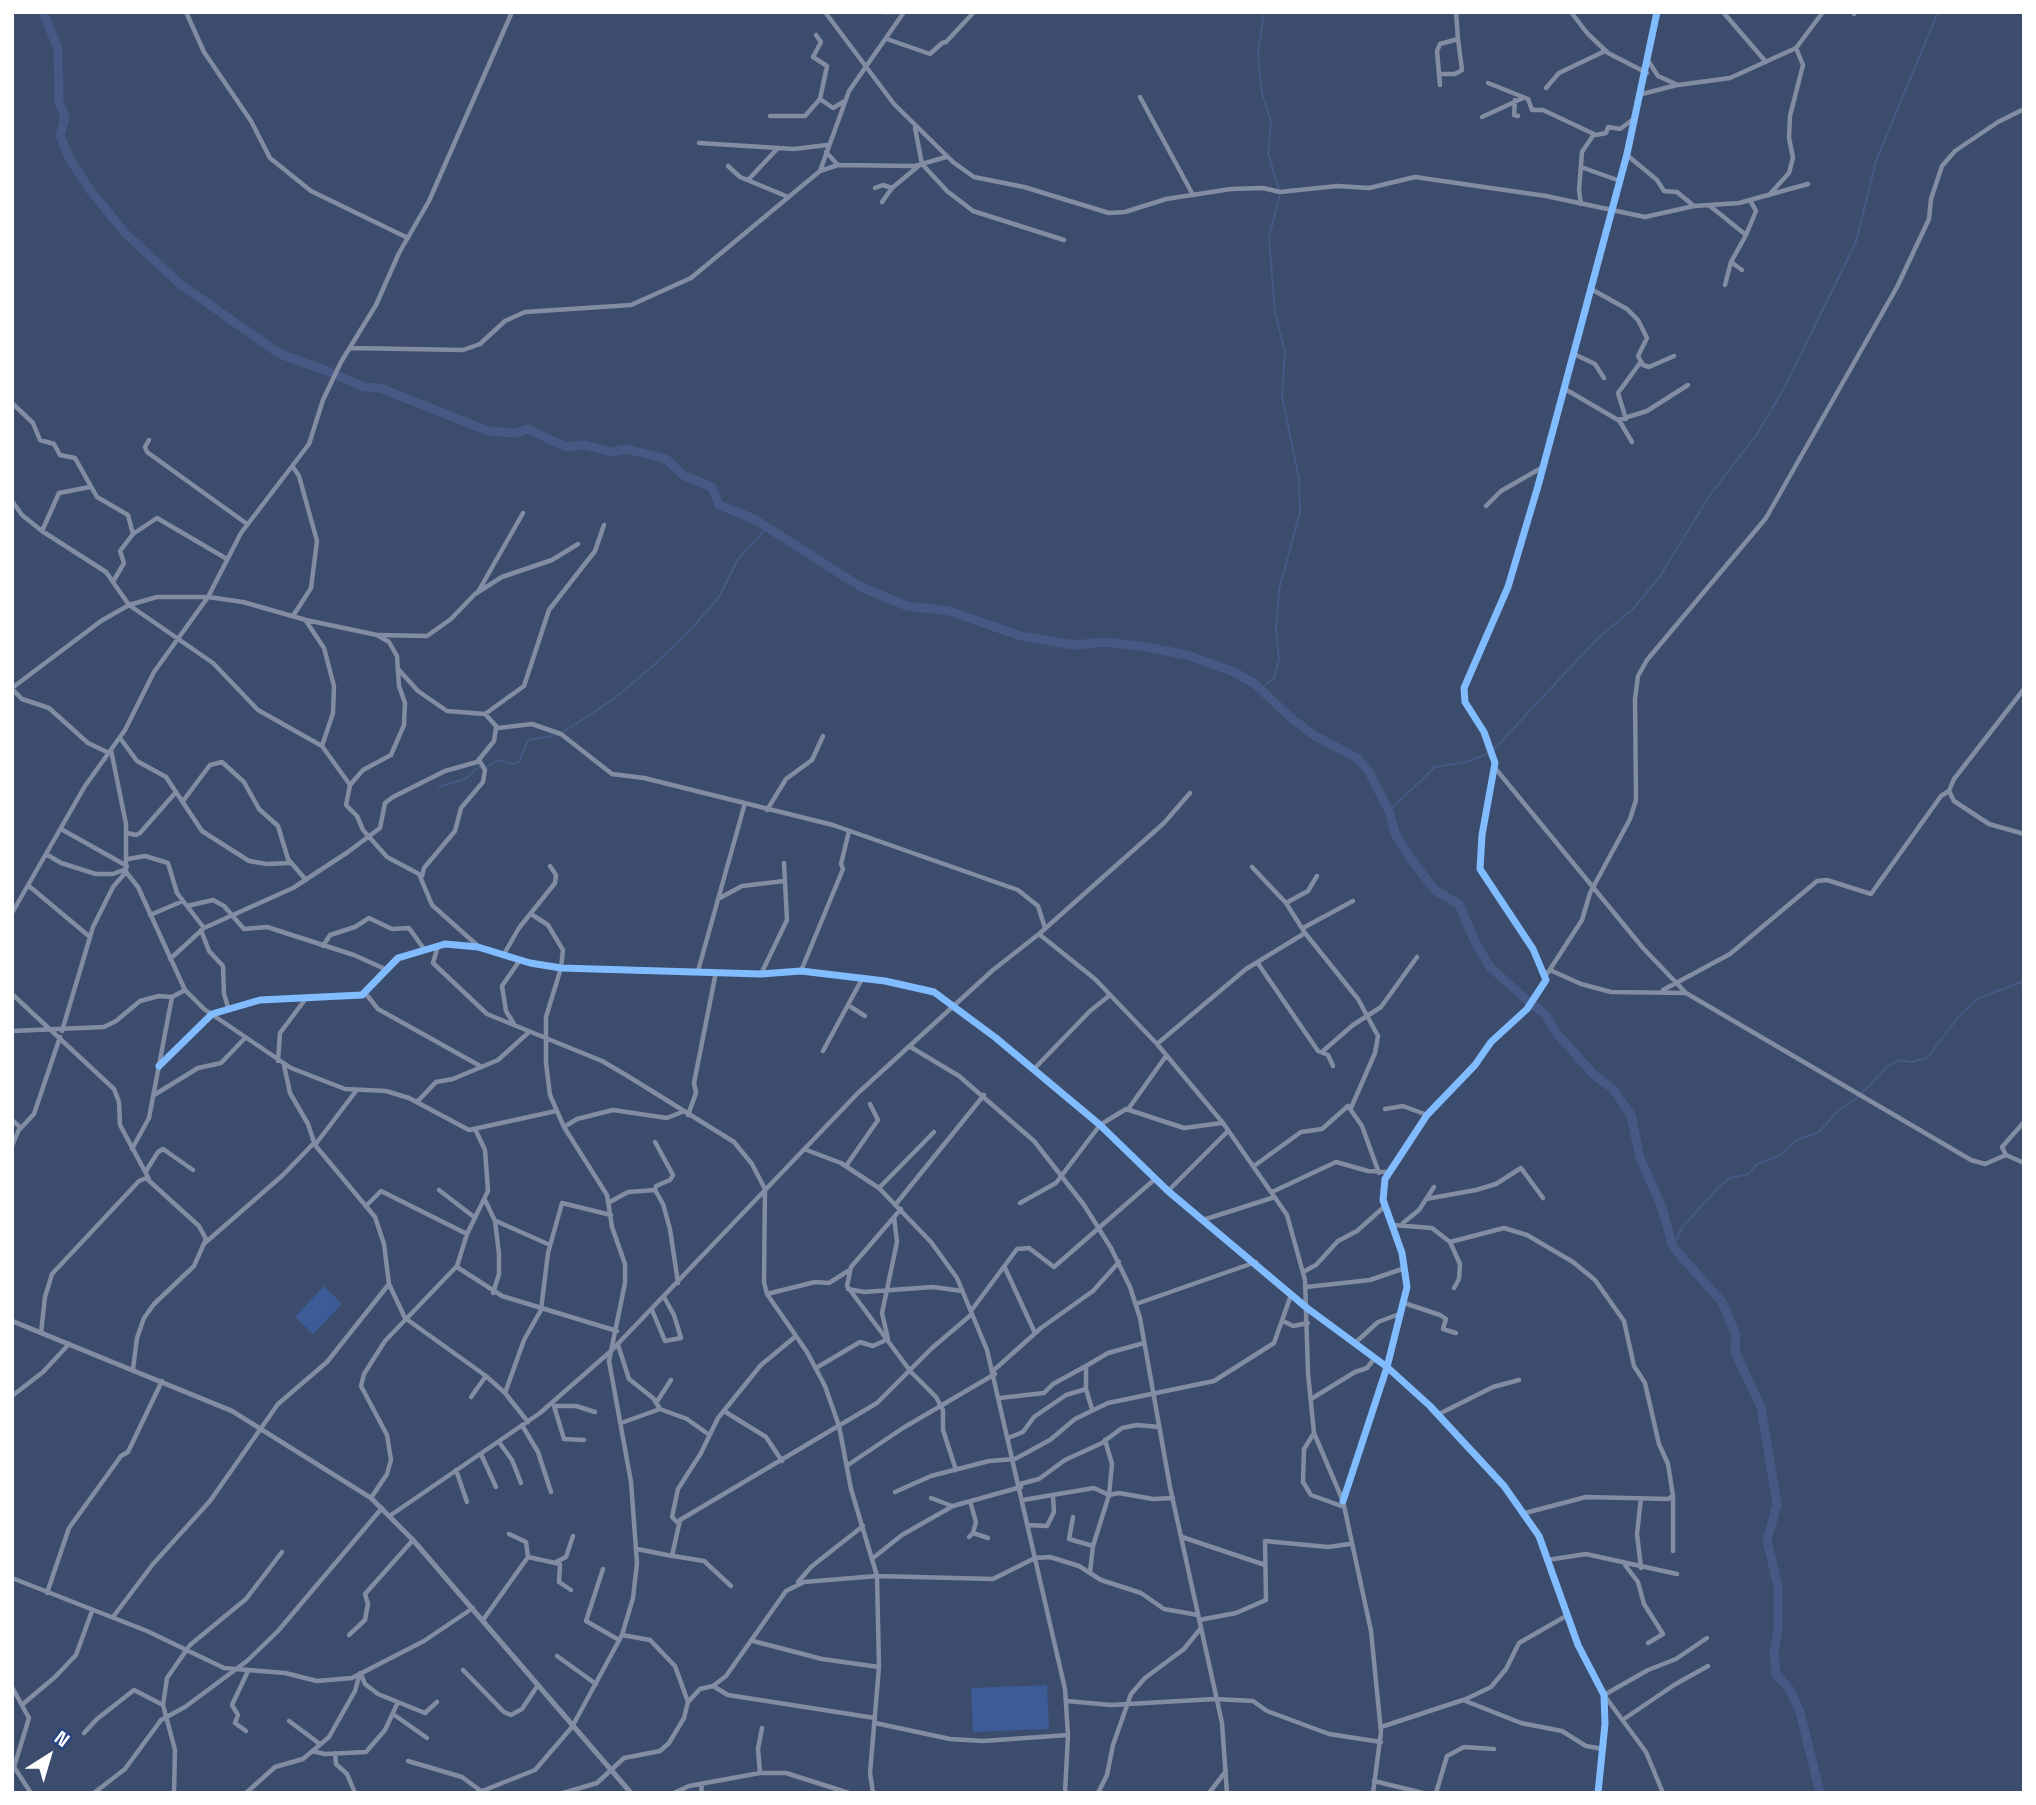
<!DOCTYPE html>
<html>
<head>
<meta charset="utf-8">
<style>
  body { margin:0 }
  #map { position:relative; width:2036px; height:1805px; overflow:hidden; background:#3c4c6d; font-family:"Space Grotesk",sans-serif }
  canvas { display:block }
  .frame { position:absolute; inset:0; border:14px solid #fff; pointer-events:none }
  .north { position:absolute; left:14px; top:1721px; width:70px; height:70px; -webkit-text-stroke:5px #284581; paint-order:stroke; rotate:37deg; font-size:19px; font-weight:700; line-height:28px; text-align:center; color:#fff }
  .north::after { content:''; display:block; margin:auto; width:24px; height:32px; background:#fff; clip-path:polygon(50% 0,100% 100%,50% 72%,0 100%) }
</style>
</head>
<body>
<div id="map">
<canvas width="2036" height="1805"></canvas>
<div class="frame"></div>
<div class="north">N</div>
</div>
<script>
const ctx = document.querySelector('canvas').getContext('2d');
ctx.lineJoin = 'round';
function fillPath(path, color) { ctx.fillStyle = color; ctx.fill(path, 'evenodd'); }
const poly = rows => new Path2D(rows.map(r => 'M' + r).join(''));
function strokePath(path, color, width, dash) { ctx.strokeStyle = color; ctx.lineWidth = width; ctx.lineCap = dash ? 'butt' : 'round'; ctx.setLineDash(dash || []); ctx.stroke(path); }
const green = poly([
  [324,1286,342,1304,313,1334,295,1317],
  [1047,1685,1049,1729,973,1732,971,1688]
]);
const stream = poly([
  [1264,12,1258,53,1262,93,1271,122,1268,154,1279,189],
  [1260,689,1274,678,1279,659,1276,630,1279,590,1300,512,1299,479,1282,396,1285,352,1275,313,1269,237,1280,194],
  [563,732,612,700,652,667,692,628,719,597,738,559,767,528],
  [1494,749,1598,638,1633,609,1660,576,1710,495,1757,434,1783,390,1856,242,1876,161,1938,12],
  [486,767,498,760,514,764,519,762,528,740,558,735],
  [439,787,465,779,480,766],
  [1389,811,1435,767,1467,762,1489,753],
  [1862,1093,1888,1066,1900,1060,1911,1062,1927,1058,1960,1015,1979,998,2024,981],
  [1673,1247,1683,1226,1721,1185,1730,1178,1748,1174,1757,1164,1779,1156,1798,1139,1818,1133,1838,1111,1858,1097]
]);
const river = poly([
  [43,12,58,49,59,102,65,117,60,135,69,158,90,190,126,234,180,284,280,354,330,372],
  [338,376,364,387,380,388,488,431,515,433,528,429,566,447,585,445,611,452,627,449,666,459,683,475,712,487,719,505,754,519,861,587,907,606,949,611,1021,636,1074,645,1105,642,1140,646,1187,655,1234,672,1255,684,1291,718,1315,736,1357,758,1368,770,1389,811,1396,836,1416,866,1436,891,1459,904,1475,942,1490,967,1528,1001],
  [1535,1006,1546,1015,1554,1030,1594,1075,1613,1089,1631,1115,1640,1158,1661,1205,1673,1247,1722,1302,1736,1335,1735,1352,1761,1407,1777,1505,1767,1540,1778,1587,1778,1631,1774,1652,1776,1674,1790,1690,1800,1712,1820,1793]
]);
const minor = poly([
  [186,12,204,52,251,121,270,158,311,191,408,238],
  [825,12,894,104,953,162,974,177,1024,187,1109,213,1125,212,1166,199,1231,189,1263,188,1280,192,1337,186,1369,188,1415,177,1546,196,1645,217,1694,206,1739,203,1808,184],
  [883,12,895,12],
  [1571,12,1587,33,1608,53,1647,73],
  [1723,12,1766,62],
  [1854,14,1855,12],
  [816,35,821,42,813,57,827,66,820,99],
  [887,39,930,54,942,43,946,42,974,12],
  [1649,62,1658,76,1678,85,1730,78,1796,48,1823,12],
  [1440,74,1455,74,1462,70,1458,39],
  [1488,83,1528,99,1532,110,1543,110,1596,135,1606,133,1608,127,1620,129,1635,118],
  [1440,85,1437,51,1440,44,1458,39,1456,12],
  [1546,88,1559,73,1605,51],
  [1642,94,1677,85],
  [1140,97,1193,195],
  [1515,100,1514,115,1518,116],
  [770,116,805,116,820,99,833,108,843,102],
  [1482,117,1523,98],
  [915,128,922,164,947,191,973,211,1064,240],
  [699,143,794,149,827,145],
  [826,152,838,165],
  [1627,155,1657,180,1664,191,1677,192,1694,206],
  [728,166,740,177,786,196],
  [1581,167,1620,181],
  [820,171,849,91,904,12],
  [748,180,778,148],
  [875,188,883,185,892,188],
  [1769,195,1789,173,1793,158,1789,138,1790,116,1803,65,1796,48],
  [882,202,892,188,921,164],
  [1581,204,1579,190,1582,152,1594,134],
  [1710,206,1746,235,1731,262,1742,270],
  [1746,235,1756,211,1750,200],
  [1725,285,1731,262],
  [1591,289,1627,309,1638,320,1647,338,1638,356,1643,365,1649,367,1674,356],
  [350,348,463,350,480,344,505,321,525,312,631,305,691,278,820,171,838,165,915,166,946,157],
  [1574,354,1595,364,1604,378],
  [1565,389,1618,420,1647,411,1688,385],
  [12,403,33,423,40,440,54,444,60,455,75,458,97,497,128,515,133,534,157,518,227,559],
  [1626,419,1618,393,1640,363],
  [1619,420,1632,442],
  [149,440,145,447,147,452,247,524],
  [293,467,299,476,317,541,311,588,293,616],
  [12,501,22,515,42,531,106,572,129,605,213,663,258,710,322,746,350,785,346,805,357,816,363,830,387,857,419,874,432,905,478,946],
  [1486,506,1501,491,1543,467],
  [42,531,59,493,90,487],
  [114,580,124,563,120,551,133,534],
  [478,592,523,513],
  [306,621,324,648,334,686,333,713,322,746],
  [378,635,427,636,451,619,475,594,502,577,552,560,578,544],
  [398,669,418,691,447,711,485,714,498,728,532,724,561,734,612,774,644,778,833,825,1018,890,1038,906,1045,928],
  [12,688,101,621,129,605,157,597,208,597,243,602,306,620,377,635,389,642,397,656,399,686,405,703,404,725,391,755,363,770,350,785],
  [12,689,22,699,49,708,88,743,109,753],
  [2024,689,1954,779,1949,791,1954,801,1989,824,2024,834],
  [485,714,524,686,549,610,595,551,604,525],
  [120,738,137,761,166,777,202,831,249,861,267,864,290,863],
  [111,750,126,824,126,872,138,887,185,990,204,1009,291,1068,345,1089,386,1091,409,1098,469,1130,556,1111],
  [1495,768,1643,948,1686,993],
  [183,801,210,765,222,762,244,782,259,809,278,826,288,859,306,880],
  [767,810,786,779,812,760,823,736],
  [61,829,127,866],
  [127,833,136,835,140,833,176,792],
  [46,854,61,863,96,874,113,874,126,869],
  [128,859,145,856,168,863,177,893,204,928],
  [1252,867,1286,903,1305,933,1358,999,1378,1036,1375,1053,1351,1108],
  [422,876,424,868,455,831,461,808,483,782,485,770,479,760],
  [29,886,90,937],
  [718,899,742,886,784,881],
  [1286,903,1308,891,1317,876],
  [187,906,213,900,224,906,244,929,267,927,354,955,385,969],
  [12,913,85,786,125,730,154,672,208,597,241,533,309,444,323,400,341,362,376,305,399,253,429,201,512,12],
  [150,915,183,901],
  [1303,928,1353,901],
  [201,930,209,951,223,966,224,994,229,1010],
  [1039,934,1095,979,1157,1044,1223,1123,1287,1215,1305,1280,1308,1373,1314,1433,1343,1501,1371,1631,1381,1732,1373,1793],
  [323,946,330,935,355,927,369,918,392,929,409,928,424,949],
  [438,946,433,963,487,1014,602,1061,626,1075,734,1142,752,1164,765,1189,764,1282,767,1294,807,1352,825,1386,839,1426,851,1489,877,1576,879,1667,870,1773,873,1793],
  [504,954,519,928,555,883,556,875,550,866],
  [170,959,204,928,293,888,348,852,380,828,385,803,393,797,445,771,477,762,494,741,496,728],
  [1257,962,1318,1051,1328,1055,1333,1066],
  [1550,970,1581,984,1611,992,1686,993,1971,1160,1985,1164,2006,1155,2024,1163],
  [698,971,745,803],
  [801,971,843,869,841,864,849,831],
  [761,974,787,920,784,863],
  [1547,974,1582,920,1590,893,1630,819,1636,800,1635,699,1638,676,1647,660,1766,518,1897,287,1929,219,1931,199,1942,166,1955,151,1998,122,2024,109],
  [1663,990,1730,954,1817,881,1827,880,1871,894,1941,796,1949,791],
  [12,994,114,1089,119,1102,120,1125,149,1179],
  [366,994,378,1009,482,1067],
  [848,1005,865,1016],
  [514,1024,506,1011,502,986,520,960],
  [12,1031,104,1027,116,1021,140,1001,159,996,172,997,185,990],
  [62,1031,93,927,113,887,126,872],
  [1157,1044,1246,969,1305,933],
  [909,1046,959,1076,1034,1141,1084,1205,1111,1248,1130,1287,1140,1318,1170,1487,1222,1723,1227,1793],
  [823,1051,862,979],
  [1323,1051,1353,1025,1381,1007,1417,957],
  [278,1061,280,1033,307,997],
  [284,1065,290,1093,308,1124,315,1145,375,1217,384,1244,389,1284,405,1318,486,1376,505,1393,528,1422],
  [159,1066,212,1014,260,1000,362,995,398,958,445,944,478,947,530,963,561,968,761,974,801,971,885,981,934,992,996,1038,1100,1125,1168,1191,1307,1308,1387,1367,1430,1406,1504,1486,1539,1536,1578,1645,1604,1695,1605,1724,1598,1793],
  [1033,1070,1090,1011,1110,995],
  [154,1095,198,1068,221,1063,245,1038],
  [417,1102,436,1082,453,1079,498,1060,528,1033],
  [1129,1108,1166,1056],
  [1385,1109,1403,1106,1427,1115],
  [688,1115,696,1093,694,1083,716,972],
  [12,1120,20,1127,12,1146],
  [564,1127,577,1119,613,1110,667,1118,682,1112],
  [19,1130,34,1114,60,1037],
  [655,1142,673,1175,670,1180,656,1186,655,1190],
  [315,1145,356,1091],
  [132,1149,149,1118,172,997],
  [804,1149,841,1163,879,1188,931,1242,957,1278,987,1350,1065,1689,1068,1735,1065,1793],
  [2006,1155,2002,1147,2024,1122],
  [846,1166,878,1120,870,1104],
  [1254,1166,1301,1132,1322,1129,1348,1106,1362,1126,1379,1173],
  [146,1171,158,1152,163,1149,193,1170],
  [879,1188,934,1132],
  [439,1190,474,1217],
  [1168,1191,1228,1131],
  [1272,1192,1336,1162,1368,1171,1390,1172],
  [1426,1199,1476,1190,1496,1184,1521,1168,1543,1198],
  [485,1200,495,1221,499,1254,499,1274,493,1293],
  [610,1202,628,1192,655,1190,663,1204,670,1229,678,1283],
  [1020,1203,1056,1183,1100,1125,1126,1109,1184,1128,1222,1123],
  [896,1204,984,1095],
  [367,1205,381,1191,467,1234],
  [901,1209,851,1267,847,1286,911,1372,936,1397,943,1410,943,1430,956,1470],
  [1206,1219,1275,1197],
  [496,1221,550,1245],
  [1403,1223,1419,1210,1434,1187],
  [1393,1225,1432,1228,1450,1242,1504,1228,1527,1235,1573,1262,1595,1280,1624,1321,1634,1366,1645,1383,1659,1444,1668,1464,1673,1496,1668,1499,1586,1497,1525,1513],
  [1450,1242,1460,1264,1459,1279,1454,1288],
  [205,1243,283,1175,314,1143],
  [457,1267,502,1296,617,1331],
  [1005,1268,1035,1333],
  [1303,1272,1316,1265,1338,1241,1357,1231,1385,1206],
  [1306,1287,1370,1280,1405,1268],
  [848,1289,864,1292,933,1287,962,1291],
  [767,1294,815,1282,829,1283,848,1271],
  [1404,1303,1440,1315,1446,1319,1443,1329,1456,1333],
  [1136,1304,1256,1262],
  [652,1310,665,1341,681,1338,674,1315,664,1297],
  [971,1311,1017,1249,1029,1248,1054,1267,1155,1179],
  [1283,1321,1293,1326,1308,1323],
  [41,1333,45,1297,52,1274,139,1181,146,1178,199,1226,206,1239,194,1266,154,1304,144,1318,137,1338,133,1369],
  [1355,1343,1378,1322,1402,1313],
  [618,1345,629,1379,653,1398,660,1409],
  [816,1368,860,1342,873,1346,888,1339,882,1313,897,1242,894,1217],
  [994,1370,1041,1328,1093,1291,1119,1262],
  [505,1393,524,1340,541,1310,548,1253,562,1203,611,1215],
  [12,1396,43,1372,69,1344],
  [471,1397,486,1376],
  [1000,1398,1044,1393,1053,1384,1086,1366],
  [1311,1399,1355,1372,1367,1368,1375,1358],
  [656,1403,671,1380],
  [554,1406,564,1439,584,1440],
  [555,1406,576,1406,595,1412],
  [1092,1409,1086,1389,1086,1366,1108,1353,1144,1343],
  [724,1411,766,1437,782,1461],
  [1439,1414,1493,1387,1519,1380],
  [621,1423,660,1409,687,1419,708,1434],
  [522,1425,538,1452,551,1492],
  [1314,1433,1304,1449,1303,1482,1311,1495,1344,1507],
  [1008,1438,1023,1432,1034,1417,1066,1395,1086,1389],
  [499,1442,512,1460,521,1483],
  [481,1454,496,1487],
  [848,1465,903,1428,995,1374],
  [456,1470,467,1502],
  [1020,1484,1039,1479,1065,1460,1102,1443,1122,1428,1137,1425,1159,1427],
  [895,1492,931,1476,989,1461,1015,1459,1050,1440,1075,1419,1108,1403,1214,1381,1274,1343,1291,1295],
  [1673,1497,1673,1551],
  [371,1498,387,1474,391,1460,387,1435,361,1386,364,1374,385,1341,457,1266,467,1234,488,1191,485,1150,476,1131],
  [931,1498,952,1506],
  [1023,1500,1094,1488,1109,1495,1112,1464,1105,1440],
  [1343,1501,1387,1367,1407,1287,1402,1253,1383,1200,1385,1179,1427,1115,1475,1065,1491,1042,1527,1009,1546,980,1533,949,1480,869,1482,835,1495,763,1484,732,1465,702,1464,688,1508,587,1538,486,1627,154,1657,12],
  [391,1515,540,1413,611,1351,858,1093,993,970,1039,934,1164,823,1190,793],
  [1073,1517,1069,1539,1093,1546],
  [678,1523,672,1517,678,1489,701,1453,718,1418,761,1365,796,1336],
  [1027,1525,1047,1526,1054,1512,1053,1497],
  [973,1533,988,1538],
  [969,1537,973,1533,976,1522,970,1501],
  [1182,1537,1265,1565],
  [637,1549,672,1556,680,1520,877,1403,932,1348,972,1314],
  [673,1556,704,1561,731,1586],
  [528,1557,560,1564,559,1582,571,1590],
  [873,1558,902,1535,953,1506,1021,1487],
  [1547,1560,1586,1554,1677,1574],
  [556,1562,566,1557,573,1536],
  [1625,1565,1638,1582,1644,1604,1663,1634,1648,1643],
  [1641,1568,1637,1534,1641,1498],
  [603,1569,586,1621,619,1640],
  [1090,1572,1093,1546,1109,1495,1119,1493,1153,1499,1173,1498],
  [12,1578,147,1631,224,1668,285,1673,317,1681,352,1678,424,1641,473,1608],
  [798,1582,811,1567,863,1526],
  [47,1593,69,1528,121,1456,128,1452,162,1381],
  [113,1617,153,1564,210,1501,278,1404,327,1362,389,1284],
  [483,1620,528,1557,526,1542,509,1534],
  [1199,1620,1236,1613,1266,1600,1265,1541,1328,1547,1350,1544],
  [349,1635,365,1620,368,1604,365,1594,413,1540],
  [753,1641,822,1659,879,1667],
  [557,1656,596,1684],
  [463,1670,504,1712,511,1715,522,1709,538,1685],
  [361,1674,365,1684,378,1694,425,1713,437,1702],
  [713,1686,728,1695,875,1718],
  [12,1687,29,1718,14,1767,31,1793],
  [1464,1700,1491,1687,1506,1669,1519,1643,1566,1616],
  [1067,1701,1111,1705,1215,1699,1253,1701,1267,1711,1329,1734,1381,1742],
  [688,1702,700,1689,713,1686,726,1676,786,1591,804,1582,877,1576,993,1579,1035,1558,1050,1557,1079,1566,1101,1580,1141,1593,1164,1609,1198,1615],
  [23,1704,55,1677,76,1655,92,1611],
  [393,1714,427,1738],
  [1624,1719,1674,1685,1708,1666],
  [289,1721,320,1744],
  [875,1723,950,1739,983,1741,1068,1735],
  [1381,1727,1463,1700,1521,1723,1562,1731,1586,1746,1603,1749],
  [246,1731,235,1723,238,1715,232,1705,248,1671],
  [84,1733,97,1719,134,1690,163,1705],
  [312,1751,325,1754,366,1752,385,1730,398,1702],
  [335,1753,336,1764,347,1774,355,1793],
  [408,1761,462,1777,481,1791],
  [760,1773,758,1749,762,1728],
  [1374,1781,1423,1793],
  [94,1793,125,1769,161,1720,185,1707,247,1661,278,1631,382,1508],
  [174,1793,175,1750,163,1705,167,1678,190,1645,246,1599,282,1552],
  [246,1793,275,1767,303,1759,329,1737,355,1691,360,1673],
  [477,1793,535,1770,572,1727,622,1635,633,1598,637,1563,631,1482,609,1361,625,1283,625,1264,612,1227,607,1195,564,1127,550,1095,546,1063,546,1017,561,968,563,950,548,925,531,914],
  [563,1793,597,1783,624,1758,660,1751,669,1743,684,1718,688,1702,675,1666,650,1640,622,1635],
  [674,1793,689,1786,760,1773,786,1773,849,1793],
  [701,1793,702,1785],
  [1098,1793,1107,1775,1113,1745,1131,1694,1145,1678,1184,1649,1201,1628],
  [1209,1793,1226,1771],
  [1436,1793,1447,1756,1464,1747,1494,1749],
  [1663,1793,1646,1752,1604,1695,1648,1670,1676,1659,1707,1638]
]);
const tertiary = poly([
  [12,1321,232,1411,371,1498,413,1540,631,1793]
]);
const cycleway = poly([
  [159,1066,212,1014,260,1000,362,995,398,958,445,944,478,947,530,963,561,968,761,974,801,971,885,981,934,992,996,1038,1100,1125,1168,1191,1307,1308,1387,1367,1430,1406,1504,1486,1539,1536,1578,1645,1604,1695,1605,1724,1598,1793],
  [1343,1501,1387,1367,1407,1287,1402,1253,1383,1200,1385,1179,1427,1115,1475,1065,1491,1042,1527,1009,1546,980,1533,949,1480,869,1482,835,1495,763,1484,732,1465,702,1464,688,1508,587,1538,486,1627,154,1657,12]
]);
fillPath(green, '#3d5b97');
strokePath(stream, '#455984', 2);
strokePath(river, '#455984', 9);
strokePath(minor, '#828da3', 4.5);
strokePath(tertiary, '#828da3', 5);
strokePath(cycleway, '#80bcff', 7);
</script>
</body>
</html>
